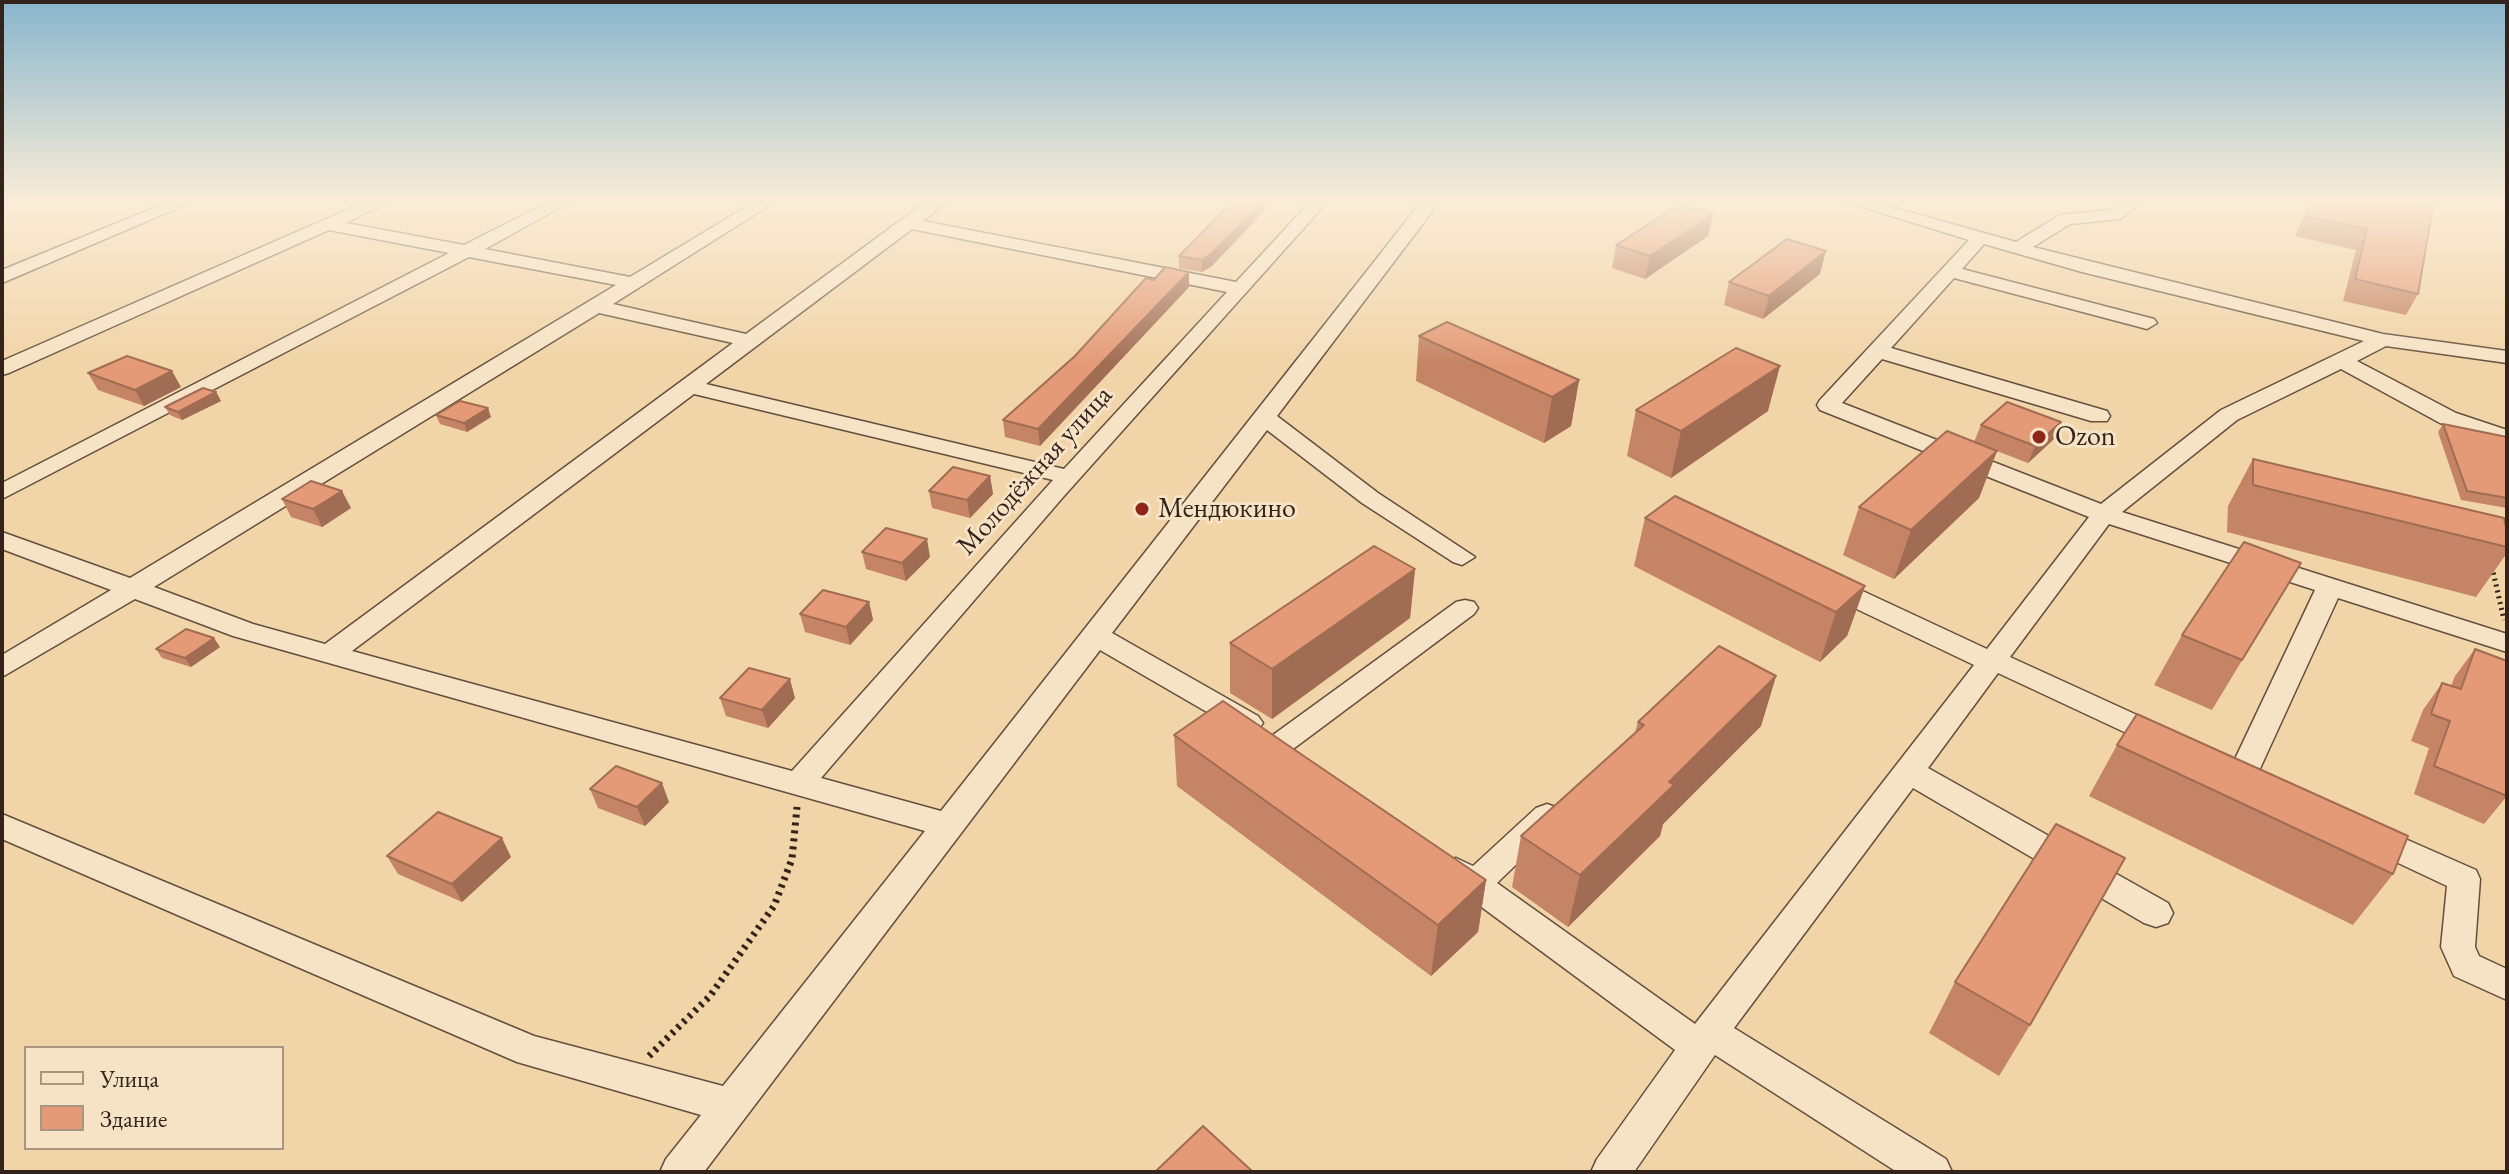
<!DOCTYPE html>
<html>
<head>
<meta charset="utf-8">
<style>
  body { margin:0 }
  #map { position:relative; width:2509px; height:1174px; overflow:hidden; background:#f1d4a7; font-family:"EB Garamond",serif }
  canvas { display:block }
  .frame { position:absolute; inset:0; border:4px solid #33231a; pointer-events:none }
  .legend { position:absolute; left:24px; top:1046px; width:260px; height:104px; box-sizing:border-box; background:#f6e3c6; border:2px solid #a89681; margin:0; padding:10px 14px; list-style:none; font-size:24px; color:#33231a }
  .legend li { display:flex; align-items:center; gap:16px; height:40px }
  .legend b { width:40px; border:2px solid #a89681 }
</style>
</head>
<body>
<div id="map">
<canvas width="2509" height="1174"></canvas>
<div class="frame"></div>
<ul class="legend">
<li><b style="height:10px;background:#f6e3c6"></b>Улица</li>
<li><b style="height:22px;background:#e49a76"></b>Здание</li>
</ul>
</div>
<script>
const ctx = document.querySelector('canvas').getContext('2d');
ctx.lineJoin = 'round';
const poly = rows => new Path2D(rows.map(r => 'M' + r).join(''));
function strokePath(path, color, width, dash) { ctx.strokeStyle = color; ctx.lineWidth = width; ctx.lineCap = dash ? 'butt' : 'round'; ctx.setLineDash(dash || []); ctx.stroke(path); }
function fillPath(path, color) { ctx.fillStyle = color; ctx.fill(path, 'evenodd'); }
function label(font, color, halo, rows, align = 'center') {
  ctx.font = font + ' "EB Garamond",serif'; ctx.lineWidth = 6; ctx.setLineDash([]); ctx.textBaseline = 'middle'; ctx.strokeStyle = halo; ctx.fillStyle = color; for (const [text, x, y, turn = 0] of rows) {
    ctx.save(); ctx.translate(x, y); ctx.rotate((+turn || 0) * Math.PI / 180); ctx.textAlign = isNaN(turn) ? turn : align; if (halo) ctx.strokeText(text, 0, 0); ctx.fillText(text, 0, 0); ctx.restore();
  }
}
const pathFar1 = poly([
  [2492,567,2504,620]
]);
const path = poly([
  [649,1056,710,996,774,906,792,859,797,807]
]);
const minor = poly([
  [171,201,194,201,2,283,2,270,171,201],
  [367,201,390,201,346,223,464,245,551,201,572,201,485,249,630,277,756,201,776,201,613,304,746,334,927,201,947,201,923,221,1236,282,1311,201,1328,201,1064,496,821,778,941,811,1422,201,1440,201,1277,416,1378,493,1475,557,1462,565,1453,562,1362,503,1267,430,1112,633,1258,716,1263,723,1258,730,1248,733,1238,730,1100,650,704,1172,660,1172,666,1159,701,1115,517,1062,2,839,2,814,534,1036,723,1086,925,831,233,636,135,599,2,677,2,655,111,590,2,549,2,532,130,578,616,285,469,257,2,499,2,483,449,253,329,230,9,373,2,375,2,361,367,201],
  [912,229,1227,292,1064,469,706,384,912,229],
  [599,313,733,343,325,644,253,624,154,587,599,313],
  [694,394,1053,480,792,771,352,651,694,394],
  [1843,201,1870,201,2016,242,2060,215,2110,210,2125,201,2144,201,2120,219,2070,224,2033,247,2383,334,2507,351,2507,363,2386,346,2357,361,2456,413,2507,430,2507,444,2440,423,2341,369,2237,420,2122,512,2507,634,2507,652,2338,598,2253,784,2242,787,2231,784,2227,776,2315,590,2109,524,2010,657,2172,731,2177,738,2172,745,2162,748,2152,745,1998,673,1928,768,2168,903,2173,913,2168,923,2156,927,2144,923,1913,788,1734,1028,1946,1159,1952,1172,1897,1172,1715,1055,1634,1172,1591,1172,1597,1159,1675,1050,1445,880,1440,871,1445,862,1456,858,1473,866,1536,808,1547,804,1558,808,1563,816,1558,824,1497,883,1695,1024,1974,665,1821,592,1817,586,1821,580,1839,580,1987,649,2089,517,1820,410,1817,405,1820,400,1969,240,1843,201],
  [1984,244,2082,272,2364,341,2221,410,2101,504,1842,403,1882,359,2091,421,2107,421,2110,416,2107,411,1891,348,1954,278,2147,329,2157,323,2154,319,1962,269,1984,244],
  [1465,600,1474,602,1478,608,1474,614,1293,749,1283,753,1273,749,1268,742,1273,735,1456,602,1465,600],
  [2371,824,2476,870,2480,879,2475,947,2479,956,2507,969,2507,1000,2454,976,2441,947,2447,886,2360,845,2355,836,2360,827,2371,824]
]);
const wall = poly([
  [1233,201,1212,266,1202,272,1179,268,1179,256],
  [2310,201,2410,201,2418,294,2406,315,2343,301,2356,250,2295,236],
  [1708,236,1645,279,1612,268,1616,245],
  [1820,274,1763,319,1724,305,1729,282],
  [1189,287,1040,446,1005,437,1003,420],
  [1419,336,1579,380,1571,426,1544,443,1416,381],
  [88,373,181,387,144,406,98,390],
  [216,392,221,401,182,420,170,415,165,407],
  [1636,410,1768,411,1671,478,1627,456],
  [436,415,491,417,467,432,440,424],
  [2443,424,2507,437,2507,508,2461,500,2438,432],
  [1981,425,2054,439,2028,463,1997,451,1979,498,1894,579,1843,555,1859,507,1974,442],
  [2253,459,2507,532,2507,553,2476,597,2227,532,2228,506],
  [990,476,993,494,970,518,932,508,929,491],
  [282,499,351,508,322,527,291,517],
  [1645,518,1865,586,1847,636,1820,662,1634,566],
  [862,552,930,557,906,581,866,569],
  [2301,563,2212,710,2154,685,2182,635],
  [1415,569,1410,618,1272,719,1230,693,1230,643],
  [869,602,873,620,850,645,805,632,800,614],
  [220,647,191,667,162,658,156,649],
  [2475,649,2507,796,2484,824,2414,794,2429,748,2411,741,2423,710,2442,683,2451,686,2455,676],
  [1776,676,1761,726,1663,824,1660,836,1568,927,1512,887,1521,836,1635,733,1638,722],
  [720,698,795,698,768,728,726,716],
  [1174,735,1486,880,1478,932,1431,976,1177,786],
  [2117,745,2393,874,2353,925,2089,796],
  [590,789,669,802,645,826,598,808],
  [387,856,511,857,462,902,398,874],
  [1955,982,2030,1025,1999,1076,1929,1033]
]);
const shadedWall = poly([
  [1263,201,1274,201,1212,266,1202,272,1202,260],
  [1713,214,1708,236,1645,279,1650,256],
  [1826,251,1820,274,1763,319,1769,296],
  [1189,272,1189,287,1040,446,1038,429],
  [1780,366,1768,411,1671,478,1681,431],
  [172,371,181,387,144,406,135,390],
  [1579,380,1571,426,1544,443,1552,397],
  [216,392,221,401,182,420,178,412],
  [488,408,491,417,467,432,464,423],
  [2061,422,2054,439,2028,463,2035,446],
  [1997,451,1979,498,1894,579,1911,530],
  [990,476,993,494,970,518,967,500],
  [342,491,351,508,322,527,313,509],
  [927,539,930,557,906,581,902,563],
  [1415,569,1410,618,1272,719,1272,669],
  [1865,586,1847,636,1820,662,1836,612],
  [869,602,873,620,850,645,846,627],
  [214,638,220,647,191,667,185,658],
  [1776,676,1761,726,1663,824,1660,836,1568,927,1580,875,1669,782],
  [790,679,795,698,768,728,762,710],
  [662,783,669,802,645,826,637,807],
  [502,838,511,857,462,902,452,884],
  [1486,880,1478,932,1431,976,1438,925]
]);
const building = poly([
  [1233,201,1263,201,1211,254,1202,260,1179,256,1233,201],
  [2311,201,2410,201,2433,206,2418,294,2355,279,2367,229,2305,216,2311,201],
  [1680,204,1713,214,1650,256,1616,245,1680,204],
  [1787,239,1826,251,1769,296,1729,282,1787,239],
  [1165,267,1189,272,1038,429,1003,420,1075,356,1146,278,1154,280,1165,267],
  [1447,322,1579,380,1552,397,1419,336,1447,322],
  [1736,348,1780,366,1681,431,1636,410,1736,348],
  [127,356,172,371,135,390,88,373,127,356],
  [203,388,216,392,178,412,165,407,203,388],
  [460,401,488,408,464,423,436,415,460,401],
  [2007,402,2061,422,2035,446,1981,425,2007,402],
  [2443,424,2507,437,2507,498,2467,491,2443,424],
  [1947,431,1997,451,1911,530,1859,507,1947,431],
  [2253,459,2504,518,2507,532,2507,547,2253,485,2253,459],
  [953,467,990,476,967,500,929,491,953,467],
  [311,481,342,491,313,509,282,499,311,481],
  [1675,496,1865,586,1836,612,1645,518,1675,496],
  [886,528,927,539,902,563,862,552,886,528],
  [2244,542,2301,563,2242,660,2182,635,2244,542],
  [1374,546,1415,569,1272,669,1230,643,1374,546],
  [823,590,869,602,846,627,800,614,823,590],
  [186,629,214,638,185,658,156,649,186,629],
  [1719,646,1776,676,1669,782,1674,785,1580,875,1521,836,1644,725,1638,722,1719,646],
  [2475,649,2507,661,2507,796,2434,766,2450,721,2431,714,2442,683,2461,689,2475,649],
  [749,668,790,679,762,710,720,698,749,668],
  [1223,701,1486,880,1438,925,1174,735,1223,701],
  [2137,714,2408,836,2393,874,2117,745,2137,714],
  [616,766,662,783,637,807,590,789,616,766],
  [438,812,502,838,452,884,387,856,438,812],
  [2056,824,2125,858,2030,1025,1955,982,2056,824],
  [1203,1126,1253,1172,1155,1172,1203,1126]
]);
const markers = [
  [2039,437,8,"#8f2418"],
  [1142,509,8,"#8f2418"]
];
const poiNames = [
  ["Ozon",2055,437],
  ["Мендюкино",1158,509]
];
const streetNames = [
  ["Молодёжная улица",1035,471,-48]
];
strokePath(minor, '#624f3d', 3);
strokePath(pathFar1, '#33231a', 5, [2, 4]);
strokePath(path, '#33231a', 7, [3, 5]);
fillPath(minor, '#f6e3c6');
fillPath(wall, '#c48465');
fillPath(shadedWall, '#a06c53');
fillPath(building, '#e49a76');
strokePath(building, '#a06c53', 2);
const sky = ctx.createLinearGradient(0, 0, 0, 365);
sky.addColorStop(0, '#89b6cd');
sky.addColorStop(0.55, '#f9ecd7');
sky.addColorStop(1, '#f9ecd700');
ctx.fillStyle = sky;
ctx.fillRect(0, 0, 2509, 365);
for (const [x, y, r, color] of markers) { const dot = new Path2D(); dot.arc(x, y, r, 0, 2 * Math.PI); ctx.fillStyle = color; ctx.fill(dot); strokePath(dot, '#f6e3c6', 3); }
label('28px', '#33231a', '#f6e3c6', poiNames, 'left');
label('28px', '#33231a', '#f6e3c6', streetNames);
</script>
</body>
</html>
